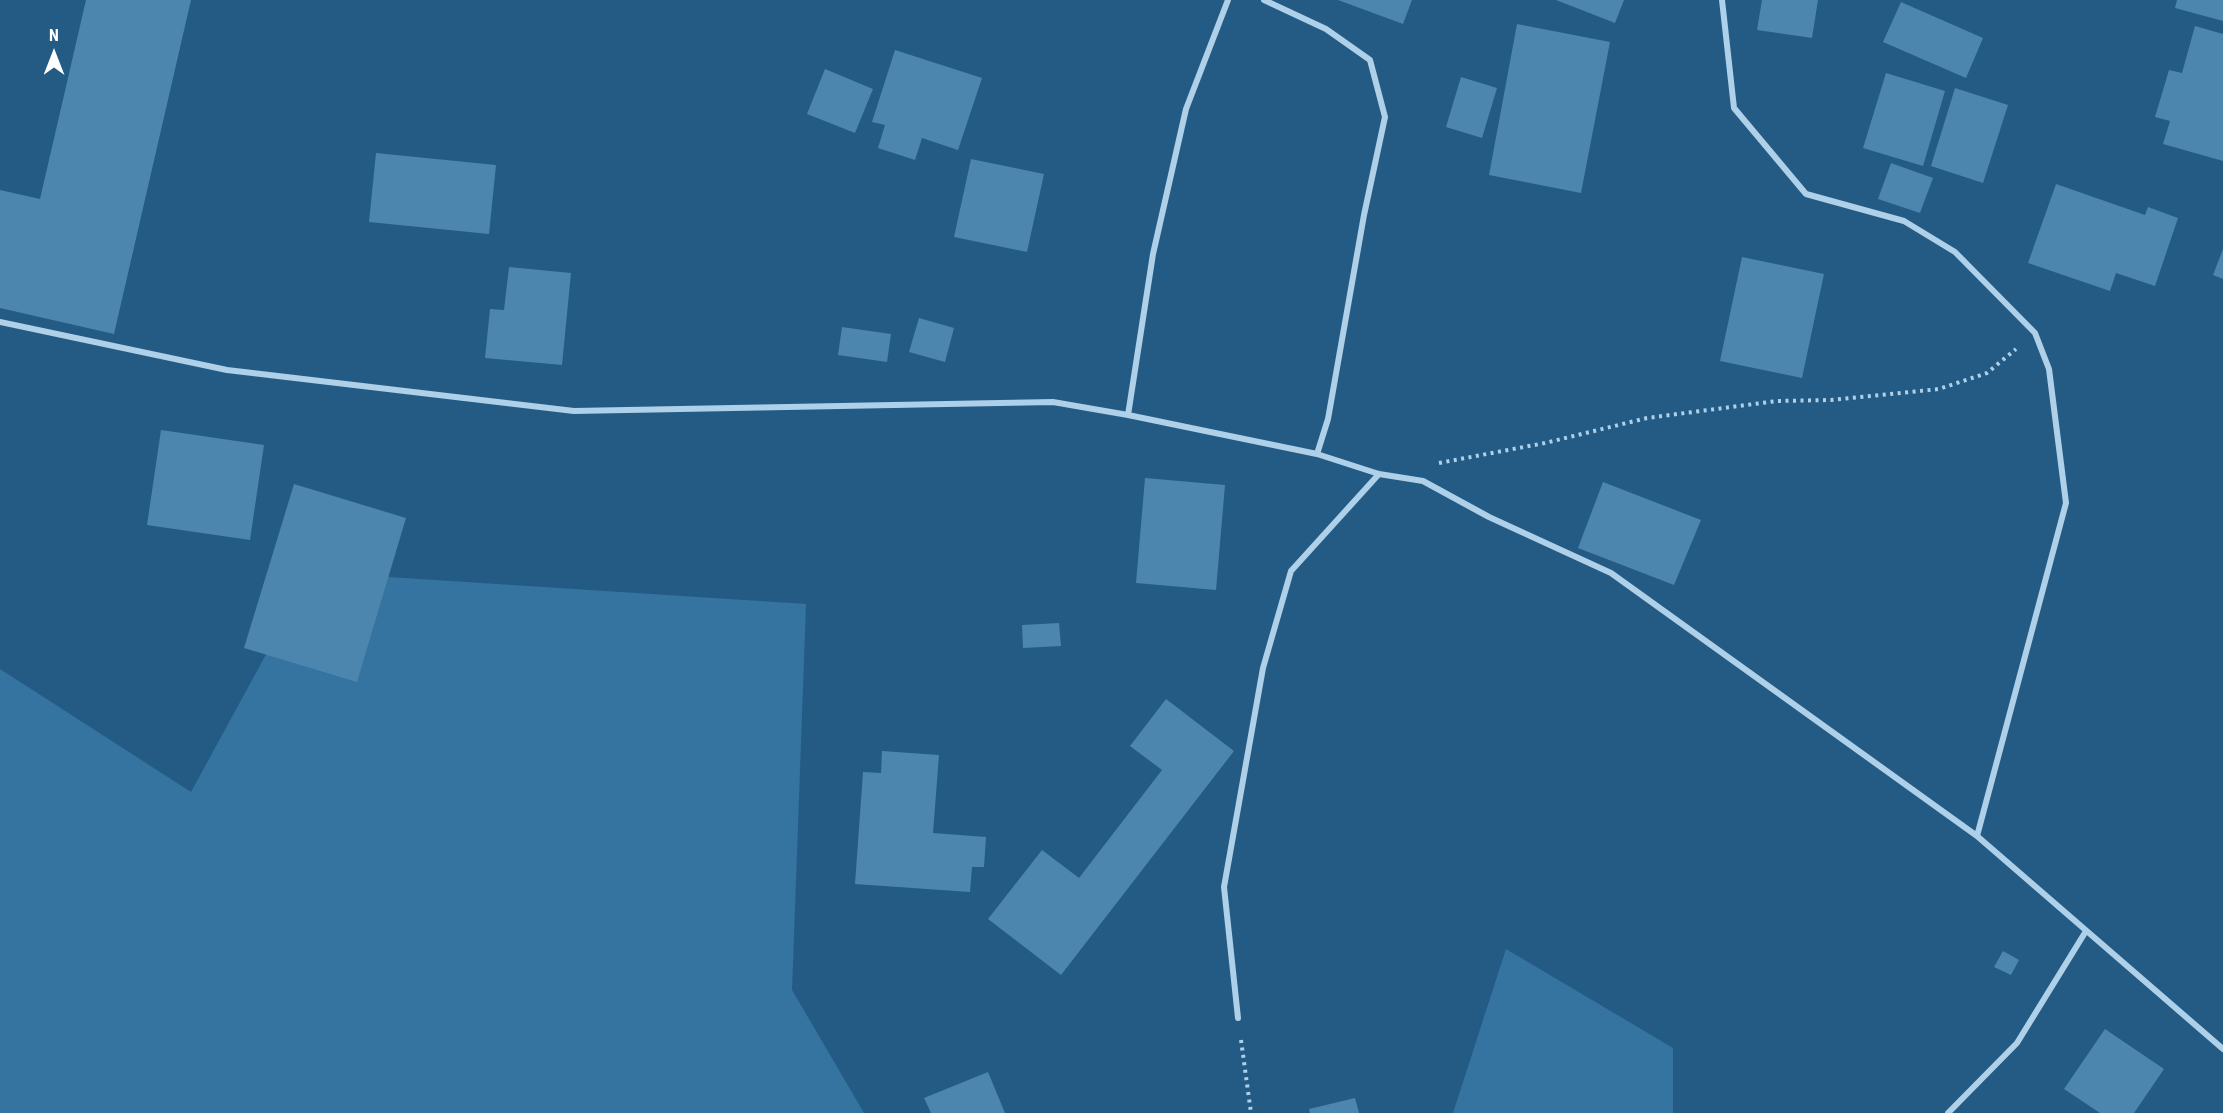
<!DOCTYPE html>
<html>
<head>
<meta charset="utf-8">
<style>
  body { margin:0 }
  #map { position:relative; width:2223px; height:1113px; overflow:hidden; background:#245b85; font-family:"Roboto Condensed",sans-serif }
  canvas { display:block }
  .north { position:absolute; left:24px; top:24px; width:60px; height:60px; -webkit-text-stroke:4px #245b85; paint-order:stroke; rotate:0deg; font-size:16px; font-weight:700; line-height:24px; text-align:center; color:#fff }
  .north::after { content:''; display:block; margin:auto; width:21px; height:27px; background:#fff; clip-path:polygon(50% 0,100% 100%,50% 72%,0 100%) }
</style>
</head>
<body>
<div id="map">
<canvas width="2223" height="1113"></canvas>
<div class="north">N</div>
</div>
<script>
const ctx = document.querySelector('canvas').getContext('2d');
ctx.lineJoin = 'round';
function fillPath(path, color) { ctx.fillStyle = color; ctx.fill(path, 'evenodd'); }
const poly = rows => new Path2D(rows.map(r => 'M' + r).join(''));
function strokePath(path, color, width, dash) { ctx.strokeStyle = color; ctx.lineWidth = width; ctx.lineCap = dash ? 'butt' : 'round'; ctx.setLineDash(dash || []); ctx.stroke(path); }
const green = poly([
  [311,572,806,604,792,990,864,1113,0,1113,0,669,191,792],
  [1506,949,1673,1048,1673,1113,1453,1113]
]);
const building = poly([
  [86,0,191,0,114,334,0,308,0,190,40,199],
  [1338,0,1412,0,1403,24],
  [1556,0,1624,0,1615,23],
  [1762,0,1818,0,1812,38,1757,30],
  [2177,0,2223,0,2223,21,2175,8],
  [1901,2,1983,38,1966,78,1883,42],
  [1517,24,1610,42,1581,193,1489,175],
  [2195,26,2223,34,2223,161,2163,144,2170,121,2155,117,2169,70,2182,73],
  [895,50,982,78,958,150,922,138,915,160,878,148,885,125,872,122],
  [825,69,873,89,855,133,807,114],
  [1886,73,1945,91,1923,166,1863,148],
  [1461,77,1497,88,1482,138,1446,127],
  [1955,88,2008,105,1983,183,1931,166],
  [376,153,496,165,489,234,369,222],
  [971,159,1044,174,1027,252,954,237],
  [1891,163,1933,178,1920,213,1878,199],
  [2056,184,2145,215,2148,207,2178,218,2155,286,2116,273,2110,291,2028,263],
  [2223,249,2223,279,2213,275],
  [1742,257,1824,274,1802,378,1720,361],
  [509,267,571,273,562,365,485,358,490,309,504,310],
  [919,318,954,328,945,362,909,352],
  [842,327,891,334,887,362,838,355],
  [161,430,264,445,250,540,147,525],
  [1145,478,1225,485,1216,590,1136,583],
  [1603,482,1701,520,1674,585,1578,548],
  [294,484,406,518,357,682,244,648],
  [1059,623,1061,646,1023,648,1022,625],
  [1166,699,1234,751,1061,975,988,919,1042,850,1079,878,1162,770,1130,746],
  [882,751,939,755,933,833,986,837,984,867,972,867,970,892,855,884,863,772,881,773],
  [2003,951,2019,960,2011,975,1994,967],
  [2105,1029,2164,1069,2134,1113,2100,1113,2064,1089],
  [988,1072,1005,1113,931,1113,924,1098],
  [1355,1098,1359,1113,1310,1113,1309,1109]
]);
const path = poly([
  [1439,463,1545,443,1647,418,1777,401,1831,400,1939,389,1987,373,2016,349],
  [1241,1040,1251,1113]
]);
const minor = poly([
  [1264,0,1326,29,1370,60,1385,117,1364,215,1328,419,1317,454],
  [1722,0,1734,108,1806,194,1904,221,1955,252,2035,333,2049,369,2066,503,1977,836],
  [0,322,227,370,574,411,1053,402,1128,415,1317,454,1379,474,1423,481,1489,517,1611,573,1977,836,2223,1049],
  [1128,415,1153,254,1186,109,1228,0],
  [1238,1018,1224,887,1263,668,1291,571,1379,474],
  [1948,1113,2017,1043,2086,931]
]);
fillPath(green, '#3574a1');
fillPath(building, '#4c85ad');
strokePath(path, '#aed0e8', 4, [3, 4.5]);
strokePath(minor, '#aed0e8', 6);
</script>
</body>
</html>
